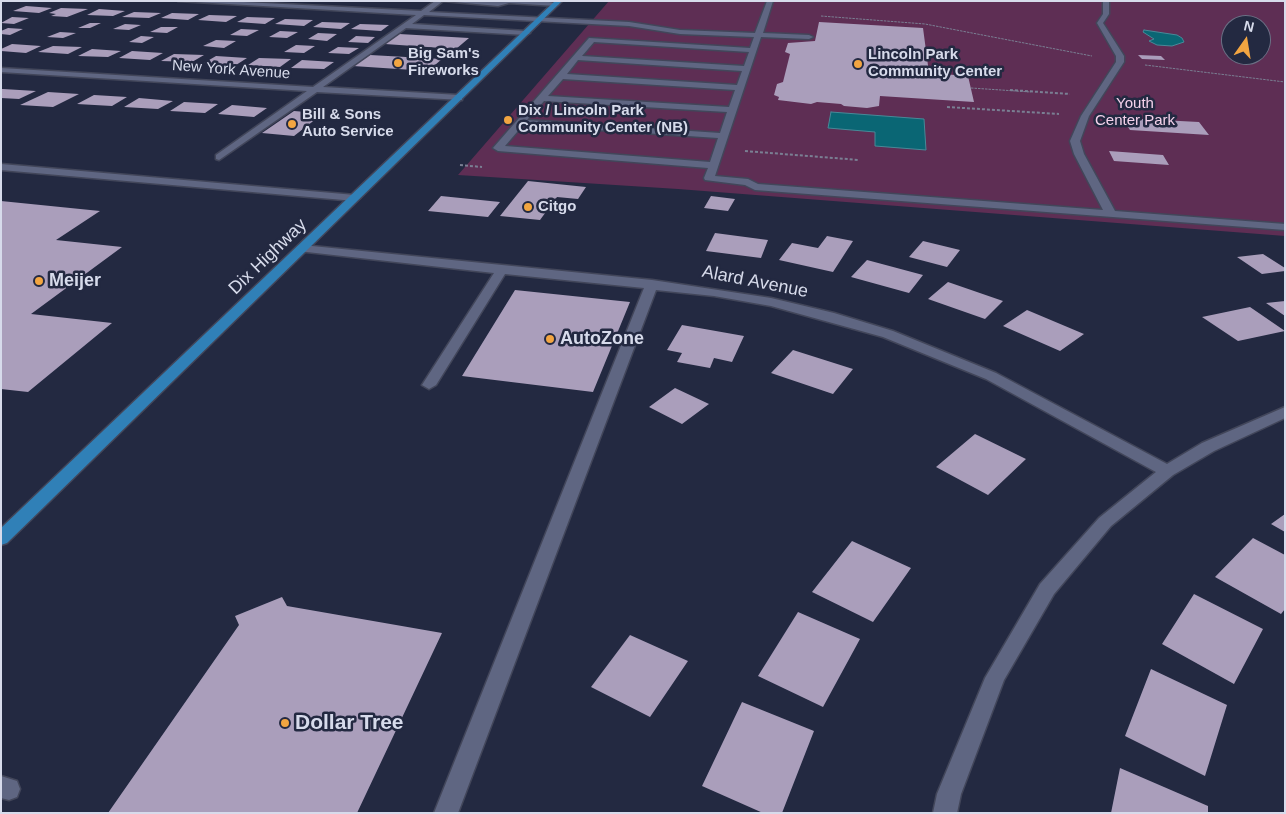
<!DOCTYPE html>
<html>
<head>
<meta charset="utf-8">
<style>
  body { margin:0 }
  #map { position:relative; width:1286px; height:814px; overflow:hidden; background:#232941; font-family:Helvetica,sans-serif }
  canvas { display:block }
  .frame { position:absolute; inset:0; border:2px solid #d7dbeb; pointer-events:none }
  .north { position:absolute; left:1221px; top:15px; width:50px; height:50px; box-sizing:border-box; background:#232941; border:1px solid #6b7085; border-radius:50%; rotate:13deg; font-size:14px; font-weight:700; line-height:20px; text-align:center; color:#d7dbeb }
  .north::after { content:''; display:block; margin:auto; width:18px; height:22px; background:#f2a541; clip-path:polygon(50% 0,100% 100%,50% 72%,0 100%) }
</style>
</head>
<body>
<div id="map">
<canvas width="1286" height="814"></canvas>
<div class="frame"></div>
<div class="north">N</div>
</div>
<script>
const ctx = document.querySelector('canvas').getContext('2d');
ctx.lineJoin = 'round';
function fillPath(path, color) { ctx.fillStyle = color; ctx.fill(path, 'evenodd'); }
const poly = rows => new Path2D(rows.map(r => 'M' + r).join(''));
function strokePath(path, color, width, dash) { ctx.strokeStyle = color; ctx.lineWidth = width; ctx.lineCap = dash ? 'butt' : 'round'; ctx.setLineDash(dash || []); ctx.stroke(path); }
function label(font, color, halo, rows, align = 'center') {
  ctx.font = font + ' Helvetica,sans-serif'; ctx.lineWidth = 5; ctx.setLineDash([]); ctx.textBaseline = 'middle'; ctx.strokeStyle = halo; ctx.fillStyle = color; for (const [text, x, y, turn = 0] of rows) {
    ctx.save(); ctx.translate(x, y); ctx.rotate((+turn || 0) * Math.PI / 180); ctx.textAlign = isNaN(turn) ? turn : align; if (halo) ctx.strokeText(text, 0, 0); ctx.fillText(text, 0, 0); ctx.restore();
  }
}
const green = poly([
  [609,1,1285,1,1285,236,678,189,458,175],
  [1231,25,1261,25,1261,55,1231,55]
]);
const water = poly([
  [1144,30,1177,35,1182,38,1184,42,1172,46,1157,45,1149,41,1154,39,1143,32,1144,30],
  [831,112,924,119,926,150,875,146,875,132,828,128,831,112]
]);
const building = poly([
  [26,6,52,8,39,13,13,11],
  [61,8,88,9,67,17,51,16,56,14,49,13],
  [99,9,125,11,113,16,87,15],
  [134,12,161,13,149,18,122,17],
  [172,13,199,14,188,20,161,18],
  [209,15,237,16,226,22,198,20],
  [12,17,29,18,14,24,1,23],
  [247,17,275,18,265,24,237,22],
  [285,19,313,20,304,26,275,24],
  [322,22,350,23,341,29,313,27],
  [819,22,923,28,929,73,968,76,974,102,880,96,879,106,867,108,844,106,841,104,817,102,811,104,778,100,779,97,774,95,777,84,783,82,790,54,785,52,788,43,815,41],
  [90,23,101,23,90,28,78,28],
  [125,24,141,25,129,30,113,29],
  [360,24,389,25,381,31,351,29],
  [161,27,178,27,167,33,150,32],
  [8,28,23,29,10,35,1,34,1,31],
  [241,29,259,30,247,36,230,35],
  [280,31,298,32,287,38,269,37],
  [60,32,76,33,63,38,47,37],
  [318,33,337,34,327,41,308,39],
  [399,34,469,38,456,49,385,44],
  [141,36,154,37,142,43,129,42],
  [356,36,375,37,368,43,348,42],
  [216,40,236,41,224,48,203,46],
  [12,44,41,46,26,53,1,51,1,49],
  [296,45,315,46,304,53,284,52],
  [53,46,82,47,68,54,38,52],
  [338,47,359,48,349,54,328,53],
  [92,49,121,51,108,57,78,56],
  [132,51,163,53,150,60,119,58],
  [174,54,204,55,192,62,161,61],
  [370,55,442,59,428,71,353,66],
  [1138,55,1161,56,1165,60,1142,59],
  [216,56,247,58,236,65,204,63],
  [259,58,291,59,280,67,248,65],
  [302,60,334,62,324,69,291,68],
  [1,89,3,89,36,91,19,99,1,98],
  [48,92,79,94,53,107,20,105],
  [94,95,127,97,112,106,77,104],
  [139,98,173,101,158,109,124,107],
  [184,102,218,104,205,113,170,111],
  [232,105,267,108,254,117,218,114],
  [294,111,318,113,321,115,294,136,262,133],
  [1122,118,1199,122,1209,135,1130,130],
  [1109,151,1163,155,1169,165,1114,161],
  [528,181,586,187,578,199,557,197,540,220,500,216],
  [441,196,500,202,488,217,428,211],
  [711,196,735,199,728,211,704,208],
  [1,201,100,211,56,240,122,247,31,314,112,323,28,392,1,389],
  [715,233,768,240,761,258,706,251],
  [827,236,853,241,833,272,779,260,792,243,818,248],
  [923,241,960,250,947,267,909,257],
  [1263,254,1285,268,1285,271,1262,274,1237,257],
  [867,260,923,275,909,293,851,277],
  [948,282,1003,301,985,319,928,299],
  [515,290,630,302,593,392,462,376],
  [1285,301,1285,316,1266,303],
  [1250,307,1285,331,1238,341,1202,317],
  [1027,310,1084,334,1060,351,1003,326],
  [682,325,744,336,732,362,714,358,710,368,677,362,682,353,667,350],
  [793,350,853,369,833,394,771,373],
  [675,388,709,404,682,424,649,407],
  [975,434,1026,459,988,495,936,467],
  [1285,514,1285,532,1271,524],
  [1253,538,1285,555,1285,609,1281,614,1215,577],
  [852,541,911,568,873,622,812,592],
  [1194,594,1263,629,1234,684,1162,644],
  [282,597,287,606,442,633,357,813,108,813,239,625,235,616],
  [798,612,860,639,823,707,758,676],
  [630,635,688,661,650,717,591,687],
  [1151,669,1227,705,1205,776,1125,736],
  [742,702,814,731,782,813,763,813,702,786],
  [1120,768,1208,806,1208,813,1111,813]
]);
const pathFar1 = poly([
  [821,16,925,24,1092,56],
  [1145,65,1285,82],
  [971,88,1031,92]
]);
const path = poly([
  [1010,90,1070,94],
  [947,107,1059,114],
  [1109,123,1126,124],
  [745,151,859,160],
  [460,165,482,167]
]);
const minor = poly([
  [178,1,224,1,421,11,435,1,544,1,559,4,556,6,509,3,498,6,443,1,429,12,629,22,680,30,755,33,767,1,773,1,763,33,809,35,813,37,809,39,761,37,715,176,748,179,758,184,1103,210,1074,154,1070,141,1081,116,1116,62,1116,56,1097,23,1103,14,1103,1,1109,1,1109,14,1103,23,1124,56,1124,62,1089,116,1080,141,1084,154,1115,211,1285,224,1285,230,755,190,745,185,705,180,704,178,708,168,498,151,493,148,589,38,750,48,754,37,680,34,629,26,424,15,412,24,526,31,530,33,526,35,406,28,323,87,459,95,462,96,462,100,317,92,219,160,216,159,216,155,307,91,1,72,1,68,313,87,416,15,178,1],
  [594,42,749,52,744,66,582,56,594,42],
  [578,60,742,71,737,85,567,74,578,60],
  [563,79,735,90,729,107,548,96,563,79],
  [544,101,727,112,720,133,527,120,544,101],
  [523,125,718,138,710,162,505,146,523,125],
  [1,164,355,195,360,198,355,201,1,170,1,164],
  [302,245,652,280,771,298,834,313,893,331,996,373,1167,464,1202,443,1285,407,1285,418,1214,451,1173,475,1111,526,1054,594,1004,680,961,794,957,813,933,813,937,794,985,678,1040,584,1099,518,1156,472,986,379,883,337,771,306,714,296,656,290,458,813,434,813,644,288,505,274,436,385,429,389,422,385,494,273,298,251,298,247,302,245],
  [1,776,17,781,20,789,17,797,9,800,1,798,1,776]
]);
const major = poly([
  [555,1,562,1,7,543,1,545,1,528,555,1]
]);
const markers = [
  [398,63,5,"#f2a541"],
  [858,64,5,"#f2a541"],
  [508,120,5,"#f2a541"],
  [292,124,5,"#f2a541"],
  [528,207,5,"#f2a541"],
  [39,281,5,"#f2a541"],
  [550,339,5,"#f2a541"],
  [285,723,5,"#f2a541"]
];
const farPoinames = [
  ["Big Sam's",408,54],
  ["Fireworks",408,71],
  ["Lincoln Park",868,55],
  ["Community Center",868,72],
  ["Dix / Lincoln Park",518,111],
  ["Community Center (NB)",518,128],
  ["Bill & Sons",302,115],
  ["Auto Service",302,132],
  ["Citgo",538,207]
];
const farStreetnames = [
  ["New York Avenue",231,70,4]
];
const farParknames = [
  ["Youth",1135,104],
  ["Center Park",1135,121]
];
const streetNames = [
  ["Dix Highway",268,257,-44],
  ["Alard Avenue",755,282,11]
];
const poiNames = [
  ["Meijer",49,281],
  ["AutoZone",560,339]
];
const nearPoinames = [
  ["Dollar Tree",295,723]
];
fillPath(green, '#5e2e54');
fillPath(water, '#0a6674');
strokePath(water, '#488998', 1);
fillPath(building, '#aa9ebb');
strokePath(minor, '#42465a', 3);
strokePath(major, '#42465a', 3);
strokePath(pathFar1, '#7a7f93', 1, [2.5, 1]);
strokePath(path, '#7a7f93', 2, [3, 2]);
fillPath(minor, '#5f6682');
fillPath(major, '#3080b7');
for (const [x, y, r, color] of markers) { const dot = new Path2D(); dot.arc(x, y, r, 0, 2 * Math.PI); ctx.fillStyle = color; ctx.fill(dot); strokePath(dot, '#232941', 2); }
label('bold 15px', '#d7dbeb', '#232941', farPoinames, 'left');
label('15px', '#d7dbeb', '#232941', farStreetnames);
label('15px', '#f5d2eb', '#232941', farParknames);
label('18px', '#d7dbeb', '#232941', streetNames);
label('bold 18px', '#d7dbeb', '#232941', poiNames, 'left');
label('bold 21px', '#d7dbeb', '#232941', nearPoinames, 'left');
</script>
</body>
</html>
